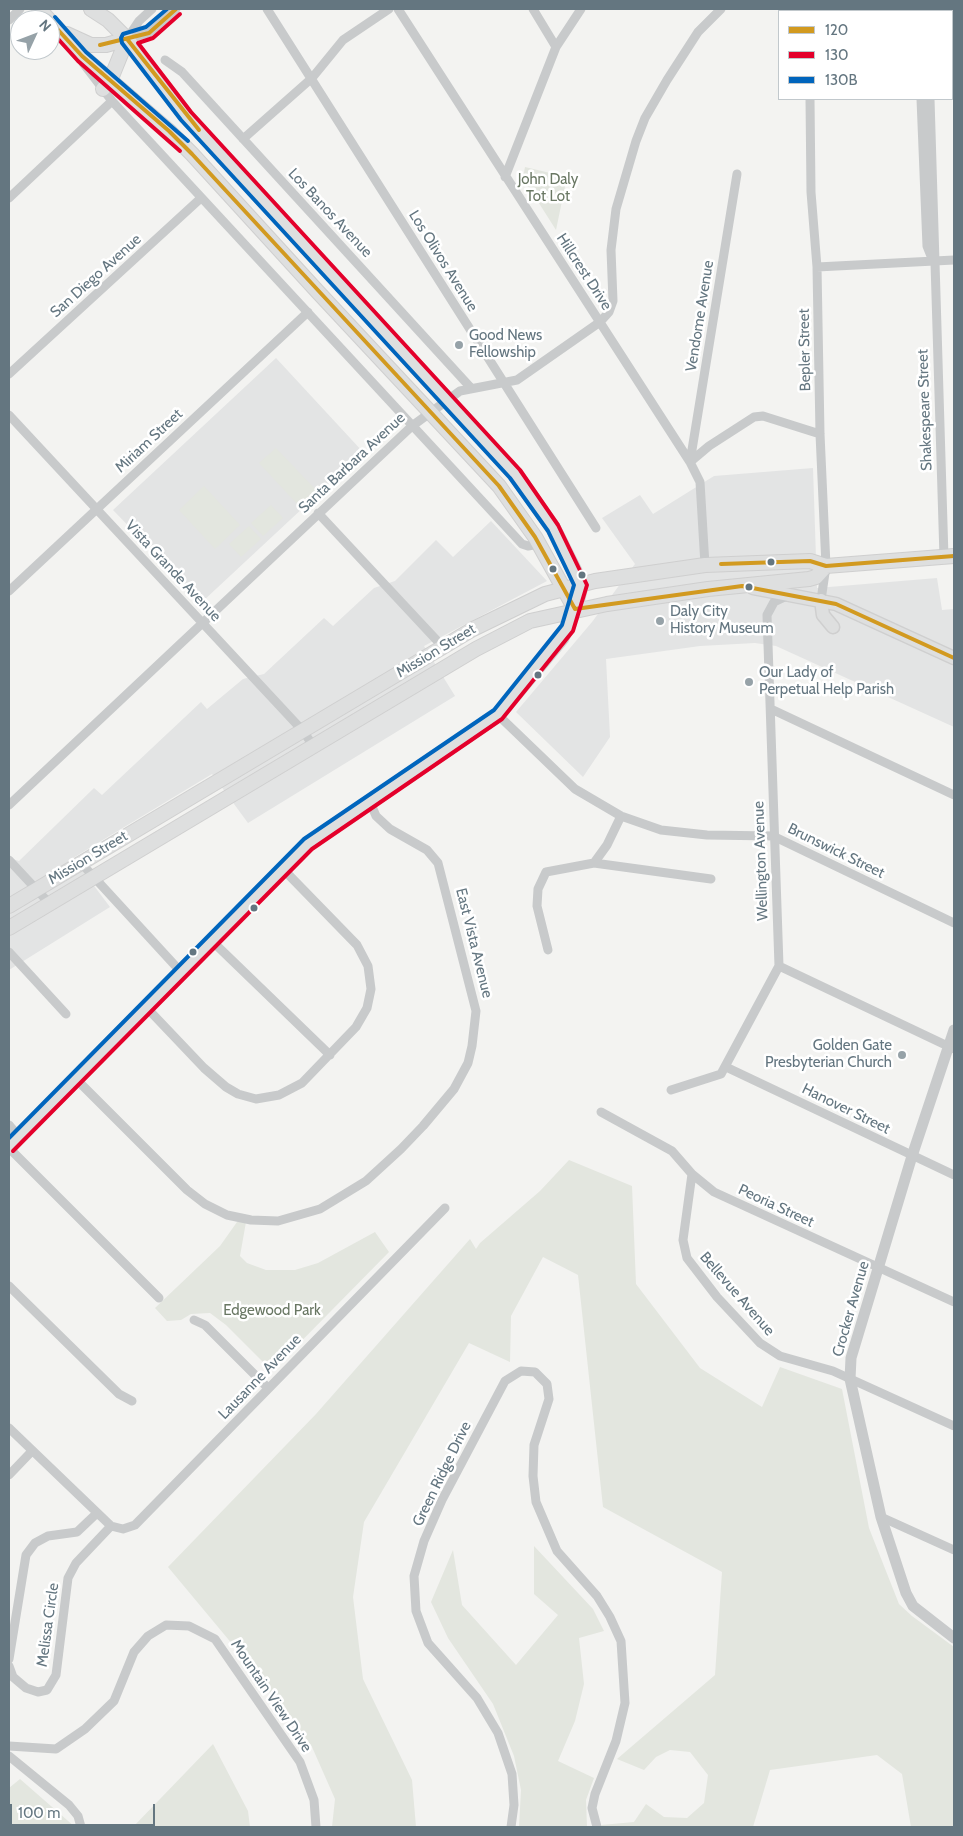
<!DOCTYPE html>
<html>
<head>
<meta charset="utf-8">
<style>
  body { margin:0 }
  #map { position:relative; width:963px; height:1836px; overflow:hidden; background:#f3f3f1; font-family:Cabin,sans-serif }
  canvas { display:block }
  .frame { position:absolute; inset:0; border:10px solid #647680; pointer-events:none }
  .legend { position:absolute; left:778px; top:10px; width:175px; height:90px; box-sizing:border-box; background:#fff; border:1px solid #c1c8cc; margin:0; padding:6px 9px; list-style:none; font-size:15px; color:#647680 }
  .legend li { display:flex; align-items:center; gap:10px; height:25px }
  .legend b { width:25px; border:1px solid #c1c8cc }
  .north { position:absolute; left:10px; top:10px; width:50px; height:50px; box-sizing:border-box; background:#fff; border:1px solid #c1c8cc; border-radius:50%; rotate:47deg; font-size:14px; font-weight:700; line-height:20px; text-align:center; color:#647680 }
  .north::after { content:''; display:block; margin:auto; width:18px; height:22px; background:#96a2a8; clip-path:polygon(50% 0,100% 100%,50% 72%,0 100%) }
  .scale { position:absolute; left:10px; top:1804px; width:145px; height:22px; box-sizing:border-box; border:2px solid #647680; border-top:0; padding-left:6px; font-size:15px; line-height:18px; white-space:nowrap; color:#647680; -webkit-text-stroke:4px #fff; paint-order:stroke }
</style>
</head>
<body>
<div id="map">
<canvas width="963" height="1836"></canvas>
<div class="frame"></div>
<ul class="legend">
<li><b style="height:6px;background:#d29a20"></b>120</li>
<li><b style="height:6px;background:#e4002b"></b>130</li>
<li><b style="height:6px;background:#0065bd"></b>130B</li>
</ul>
<div class="north">N</div>
<div class="scale">100 m</div>
</div>
<script>
const ctx = document.querySelector('canvas').getContext('2d');
ctx.lineJoin = 'round';
function fillPath(path, color) { ctx.fillStyle = color; ctx.fill(path, 'evenodd'); }
const poly = rows => new Path2D(rows.map(r => 'M' + r).join(''));
function strokePath(path, color, width, dash) { ctx.strokeStyle = color; ctx.lineWidth = width; ctx.lineCap = dash ? 'butt' : 'round'; ctx.setLineDash(dash || []); ctx.stroke(path); }
function label(font, color, halo, rows, align = 'center') {
  ctx.font = font + ' Cabin,sans-serif'; ctx.lineWidth = 5; ctx.setLineDash([]); ctx.textBaseline = 'middle'; ctx.strokeStyle = halo; ctx.fillStyle = color; for (const [text, x, y, turn = 0] of rows) {
    ctx.save(); ctx.translate(x, y); ctx.rotate((+turn || 0) * Math.PI / 180); ctx.textAlign = isNaN(turn) ? turn : align; if (halo) ctx.strokeText(text, 0, 0); ctx.fillText(text, 0, 0); ctx.restore();
  }
}
const built = poly([
  [276,358,363,452,202,602,113,510],
  [813,468,817,588,937,578,942,610,954,609,954,727,776,646,755,643,700,646,606,659,610,737,583,777,516,712,592,622,635,564,602,518,640,495,653,514,714,476],
  [491,521,547,581,424,646,455,696,248,823,212,774,73,858,110,907,9,970,9,858,19,861,94,788,102,795,201,702,207,709,243,679,264,674,324,618,333,626,374,588,395,581,436,540,453,557]
]);
const green = poly([
  [525,167,567,177,556,230,523,178],
  [276,448,316,490,299,506,259,463],
  [204,486,240,525,215,549,179,510],
  [271,505,283,518,263,536,251,523],
  [249,526,261,539,241,557,229,544],
  [569,1160,632,1186,636,1284,700,1368,762,1407,780,1367,842,1389,869,1528,899,1604,912,1616,954,1647,954,1827,911,1827,902,1774,877,1755,770,1770,753,1827,603,1827,601,1825,634,1822,646,1804,664,1817,687,1818,704,1803,708,1775,690,1752,670,1750,656,1757,644,1770,617,1759,715,1675,722,1572,603,1507,578,1275,543,1257,511,1316,510,1362,469,1343,364,1522,353,1597,363,1679,412,1780,416,1827,332,1827,335,1799,312,1747,233,1645,168,1567,316,1414,470,1239,476,1249,480,1243,540,1191],
  [237,1222,246,1222,240,1256,247,1263,266,1270,295,1270,318,1263,375,1232,389,1252,272,1371,226,1325,210,1313,191,1314,181,1320,167,1321,155,1308,220,1246],
  [534,1546,593,1609,604,1631,579,1638,584,1684,575,1721,558,1761,594,1778,586,1800,587,1827,519,1827,521,1790,514,1756,493,1704,448,1638,431,1602,453,1550,462,1605,516,1665,558,1615,534,1594],
  [213,1744,248,1811,250,1827,133,1827],
  [20,1779,75,1827,9,1827,9,1788]
]);
const minor = poly([
  [267,9,596,528],
  [398,9,690,462,700,482,705,565],
  [533,9,556,47],
  [926,9,926,11],
  [9,20,20,9],
  [127,39,149,33,176,9],
  [127,39,139,21,152,9],
  [165,60,182,72,471,388],
  [83,63,112,101,522,544,528,546,539,544],
  [810,99,811,192,817,267,820,434,826,566,821,600],
  [921,99,927,246,933,261],
  [930,99,944,557],
  [243,139,312,78,343,40,389,9],
  [505,177,556,47,581,9],
  [9,198,112,101],
  [817,267,954,260],
  [9,374,201,198],
  [9,415,303,731,314,747],
  [690,462,737,174],
  [690,462,709,446,754,417,763,416,820,434],
  [318,513,443,647],
  [9,591,308,312],
  [771,709,954,795],
  [498,715,575,789,621,816,661,830,707,835,773,836,954,923],
  [9,805,412,426,460,391,517,380,600,322,609,312,613,301,611,250,616,209,636,141,645,118,667,80,698,32,721,9],
  [9,860,50,904],
  [81,863,181,972],
  [594,863,711,879],
  [212,941,330,1055],
  [548,950,537,906,538,889,546,872,594,863,607,845,621,816],
  [9,952,66,1014],
  [779,966,954,1049],
  [146,1007,204,1068,226,1087,238,1094,256,1099,279,1095,302,1083,356,1027,367,1008,371,989,368,966,357,945,283,869],
  [726,1067,954,1175],
  [76,1079,187,1190,205,1204,227,1215,251,1220,278,1221,320,1209,366,1181,401,1149,423,1126,454,1089,468,1063,472,1046,476,1011,438,863,427,850,390,829,376,816,370,802],
  [671,1090,721,1074,779,966,767,615,774,602,789,595],
  [601,1112,672,1151,692,1174,714,1192,954,1302],
  [9,1125,19,1137],
  [9,1148,159,1298],
  [692,1174,683,1240,687,1258,717,1297,760,1343,780,1356,833,1371,954,1426],
  [9,1286,119,1394,132,1401],
  [194,1320,205,1325,268,1388],
  [9,1428,111,1526,123,1529,135,1525,445,1208],
  [9,1475,32,1451],
  [881,1517,954,1550],
  [9,1659,26,1555,35,1543,48,1536,77,1532,96,1514],
  [9,1666,13,1677,26,1688,38,1692,47,1690,56,1675,68,1578,76,1563,111,1526],
  [9,1746,56,1749,85,1729,114,1701,134,1652,148,1636,166,1625,189,1626,215,1639,300,1762,314,1800,316,1827],
  [9,1756,69,1805,78,1816,81,1827],
  [511,1827,514,1805,512,1774,498,1733,477,1698,428,1643,416,1611,414,1576,424,1541,442,1500,505,1381,521,1371,535,1372,547,1384,549,1399,534,1445,533,1476,536,1502,557,1551,597,1596,610,1617,621,1641,625,1703,616,1741,595,1794,592,1808,597,1827]
]);
const tertiary = poly([
  [954,1030,912,1156,851,1358,850,1379,881,1517,906,1593,913,1606,954,1638]
]);
const secondary = poly([
  [753,588,836,604,954,658],
  [821,600,823,615,833,627],
  [9,1147,308,844,498,715,562,638,575,609]
]);
const primary = poly([
  [39,9,49,20],
  [91,9,108,20,127,39,186,116,515,474,553,528,581,584,575,609],
  [50,21,82,56,169,131,192,154,317,291,499,486,535,537,575,609],
  [67,34,91,45,106,45,127,39],
  [103,89,110,81,127,39],
  [9,906,473,629,545,594,595,581,705,565,810,561,826,566,954,556],
  [9,928,476,649,530,621,607,604,708,589,809,579,816,577,826,566]
]);
const bus1 = poly([
  [50,21,82,56,169,131,192,154,499,486,535,537,575,609,742,586,836,604,954,658],
  [127,39,199,130],
  [100,45,149,33,176,9],
  [721,564,810,561,826,566,954,556]
]);
const bus2 = poly([
  [50,30,78,61,180,151],
  [13,1151,312,849,502,719,573,631,587,585,558,525,520,470,191,112,138,43,153,38,180,14]
]);
const bus3 = poly([
  [55,17,86,52,188,141],
  [9,1138,304,839,494,710,562,625,574,585,548,531,510,478,181,120,122,43,121,38,123,34,146,27,167,9]
]);
const markers = [
  [459,345,5,"#96a2a8"],
  [771,562,4.5,"#647680"],
  [553,569,4.5,"#647680"],
  [582,575,4.5,"#647680"],
  [749,587,4.5,"#647680"],
  [660,621,5,"#96a2a8"],
  [538,675,4.5,"#647680"],
  [749,682,5,"#96a2a8"],
  [254,908,4.5,"#647680"],
  [193,952,4.5,"#647680"],
  [902,1055,5,"#96a2a8"]
];
const parkNames = [
  ["John Daly",548,180],
  ["Tot Lot",548,197],
  ["Edgewood Park",272,1311]
];
const streetNames = [
  ["Los Banos Avenue",330,213,47],
  ["Los Olivos Avenue",443,261,58],
  ["Hillcrest Drive",584,272,57],
  ["San Diego Avenue",96,276,-42],
  ["Vendome Avenue",700,316,-81],
  ["Bepler Street",805,350,-91],
  ["Shakespeare Street",925,410,-92],
  ["Miriam Street",149,441,-43],
  ["Santa Barbara Avenue",352,463,-43],
  ["Vista Grande Avenue",173,571,47],
  ["Mission Street",436,651,-31],
  ["Brunswick Street",836,851,26],
  ["Mission Street",88,858,-31],
  ["Wellington Avenue",761,861,-92],
  ["East Vista Avenue",474,943,76],
  ["Hanover Street",846,1109,26],
  ["Peoria Street",776,1206,25],
  ["Bellevue Avenue",737,1294,49],
  ["Crocker Avenue",851,1309,-74],
  ["Lausanne Avenue",260,1377,-46],
  ["Green Ridge Drive",442,1474,-64],
  ["Melissa Circle",48,1625,-82],
  ["Mountain View Drive",271,1696,56]
];
const poiNames = [
  ["Good News",469,336],
  ["Fellowship",469,353],
  ["Daly City",670,612],
  ["History Museum",670,629],
  ["Our Lady of",759,673],
  ["Perpetual Help Parish",759,690],
  ["Golden Gate",892,1046,"right"],
  ["Presbyterian Church",892,1063,"right"]
];
fillPath(built, '#e3e4e4');
fillPath(green, '#e3e6df');
strokePath(secondary, '#cfcfcf', 15);
strokePath(primary, '#cfcfcf', 16);
strokePath(minor, '#c8cacb', 9);
strokePath(tertiary, '#c8cacb', 11);
strokePath(secondary, '#dedfdf', 12);
strokePath(primary, '#dedfdf', 14);
strokePath(bus1, '#d29a20', 4);
strokePath(bus2, '#e4002b', 4);
strokePath(bus3, '#0065bd', 4);
for (const [x, y, r, color] of markers) { const dot = new Path2D(); dot.arc(x, y, r, 0, 2 * Math.PI); ctx.fillStyle = color; ctx.fill(dot); strokePath(dot, '#fff', 2); }
label('15px', '#697763', '#fff', parkNames);
label('15px', '#647680', '#fff', streetNames);
label('15px', '#647680', '#fff', poiNames, 'left');
</script>
</body>
</html>
